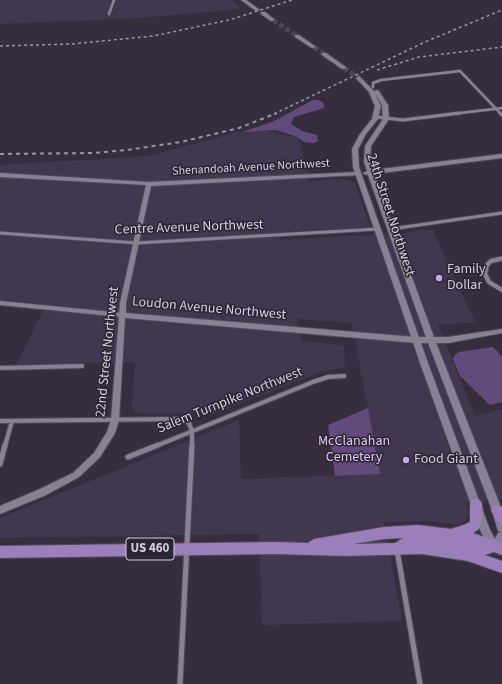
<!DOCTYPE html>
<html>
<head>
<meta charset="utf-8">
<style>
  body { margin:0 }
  canvas { display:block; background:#362e3f }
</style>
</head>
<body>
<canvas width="502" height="684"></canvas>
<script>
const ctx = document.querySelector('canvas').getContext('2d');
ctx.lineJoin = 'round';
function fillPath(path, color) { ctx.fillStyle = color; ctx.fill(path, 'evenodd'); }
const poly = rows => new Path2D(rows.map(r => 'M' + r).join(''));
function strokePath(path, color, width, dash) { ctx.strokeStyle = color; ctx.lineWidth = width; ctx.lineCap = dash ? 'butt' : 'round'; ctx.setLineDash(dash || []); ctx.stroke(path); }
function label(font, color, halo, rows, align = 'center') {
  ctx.font = font + ' "Source Sans 3",sans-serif'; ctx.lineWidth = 3; ctx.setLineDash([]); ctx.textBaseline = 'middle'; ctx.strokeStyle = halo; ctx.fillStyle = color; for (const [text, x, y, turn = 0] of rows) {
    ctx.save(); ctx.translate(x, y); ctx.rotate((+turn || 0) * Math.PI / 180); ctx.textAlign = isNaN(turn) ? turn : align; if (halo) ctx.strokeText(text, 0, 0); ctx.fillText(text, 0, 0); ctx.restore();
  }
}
const built = poly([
  [0,0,232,0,241,9,139,18,0,24],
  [262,130,298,138,310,181,344,179,355,183,370,227,279,232,281,240,405,233,432,229,475,322,438,325,475,416,502,409,502,500,466,503,469,513,465,521,457,525,428,521,384,522,402,621,262,625,259,534,0,538,0,518,239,420,241,479,380,474,352,323,297,319,302,341,344,345,345,367,321,372,216,413,145,414,135,412,132,407,135,362,17,364,46,304,0,300,0,165,149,156,234,133]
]);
const green = poly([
  [313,100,318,100,323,102,324,108,294,117,291,124,302,131,317,135,318,141,314,143,304,142,297,137,276,130,242,132,272,122],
  [493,347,502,357,502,402,490,405,460,376,453,359,455,355,459,352],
  [368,408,380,474,335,476,328,425]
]);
const secondaryTunnel = poly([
  [273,20,297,36],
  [314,47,324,54],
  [344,68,359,78]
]);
const minorFar3 = poly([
  [109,14,114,0],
  [373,87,373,83,381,80,460,71,501,114],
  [452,114,502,108]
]);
const minorFar2 = poly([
  [500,113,502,115],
  [376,117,403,120,460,113],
  [391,229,502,213],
  [0,233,137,243,378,229],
  [496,260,502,258]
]);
const minorFar1 = poly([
  [500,259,491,261,487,265,485,274,489,282,502,290],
  [0,303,122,315],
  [0,368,82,366],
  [0,421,179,419,189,423,192,431,192,446],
  [5,446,12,421],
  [156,446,313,382,328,377,344,376]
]);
const minor = poly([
  [128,457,158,445],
  [0,464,5,445],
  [397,550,420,684],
  [180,684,192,445]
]);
const tertiary = poly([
  [358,172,361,174,360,175,151,186,126,303,126,313,416,337,448,337,502,329,502,333,448,343,416,343,125,318,119,420,115,433,100,457,79,477,46,495,0,514,0,506,40,489,73,473,94,453,107,432,111,420,120,303,146,185,0,177,0,173,149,182,358,172]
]);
const secondary = poly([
  [241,0,246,0,260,10,256,11,241,0],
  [261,12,265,12,275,20,271,21,261,14,261,12],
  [295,35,299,35,316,47,312,48,295,37,295,35],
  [322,53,326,53,347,68,342,69,322,55,322,53],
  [359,76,374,91,378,90,388,105,389,119,371,146,370,162,373,170,502,154,502,158,374,174,435,340,502,510,502,546,494,551,490,549,481,532,420,363,353,167,352,149,360,134,372,119,375,106,369,92,356,78,359,76],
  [375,93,382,105,383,119,365,146,364,162,367,171,363,173,364,174,368,175,427,340,492,510,497,528,498,531,501,532,498,533,495,539,490,530,428,363,359,167,358,149,366,134,378,119,381,106,375,93]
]);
const primary = poly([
  [476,499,480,500,482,504,483,516,479,529,473,533,502,543,502,555,494,552,485,555,502,561,502,573,468,561,422,554,345,556,274,554,0,558,0,546,274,542,308,543,314,539,384,527,418,525,451,529,464,525,470,522,470,504,472,500,476,499],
  [403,538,395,543,354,544,384,539,403,538],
  [497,505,502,507,502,525,498,523,491,510,493,506,497,505]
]);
const railFar1 = poly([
  [0,46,72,44,153,36,229,20,292,0],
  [377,70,419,57,502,47],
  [274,114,425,42,502,10]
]);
const rail = poly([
  [0,154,93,153,127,150,181,142,239,128,277,113]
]);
const markers = [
  [439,278,4,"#c7a6ef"],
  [406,460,4,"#c7a6ef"]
];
const farStreetnames = [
  ["Shenandoah Avenue Northwest",251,168,-3]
];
const shields = [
  [150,549,48]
];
const shieldNames = [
  ["US 460",150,549]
];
const streetNames = [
  ["24th Street Northwest",390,215,72],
  ["Centre Avenue Northwest",189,228,-2],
  ["Loudon Avenue Northwest",209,309,5],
  ["22nd Street Northwest",108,352,-84],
  ["Salem Turnpike Northwest",230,401,-22]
];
const poiNames = [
  ["Family",447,270],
  ["Dollar",447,286],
  ["Food Giant",414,460]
];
const parkNames = [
  ["McClanahan",354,442],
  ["Cemetery",354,458]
];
fillPath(built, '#41374e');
fillPath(green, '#614b7b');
strokePath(secondaryTunnel, '#4e4656', 5, [5, 2.5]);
strokePath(minorFar3, '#504a59', 3.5);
strokePath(minorFar2, '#504a59', 4.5);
strokePath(minorFar1, '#504a59', 6);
strokePath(minor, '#504a59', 7);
strokePath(tertiary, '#504a59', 2);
strokePath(secondary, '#504a59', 2);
strokePath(primary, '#504a59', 2);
strokePath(minorFar3, '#898094', 2.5);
strokePath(minorFar2, '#898094', 3);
strokePath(minorFar1, '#898094', 4);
strokePath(minor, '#898094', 5);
fillPath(tertiary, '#898094');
fillPath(secondary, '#898094');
fillPath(primary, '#9a7fba');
strokePath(railFar1, '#9b95a3', 1.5, [3, 3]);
strokePath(rail, '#9b95a3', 2, [4, 4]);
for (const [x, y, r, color] of markers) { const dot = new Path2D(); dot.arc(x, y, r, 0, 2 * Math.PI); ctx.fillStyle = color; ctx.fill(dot); strokePath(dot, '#2c2435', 1.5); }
label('12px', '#d4cfdb', '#2c2435', farStreetnames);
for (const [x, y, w] of shields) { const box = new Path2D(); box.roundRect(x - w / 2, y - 11, w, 22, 3); ctx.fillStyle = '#2c2435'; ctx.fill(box); strokePath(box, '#d4cfdb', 1); }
label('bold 13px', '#d4cfdb', null, shieldNames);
label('14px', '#d4cfdb', '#2c2435', streetNames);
label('14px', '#d4cfdb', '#2c2435', poiNames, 'left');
label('14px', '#ddcaf6', '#2c2435', parkNames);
</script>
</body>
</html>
